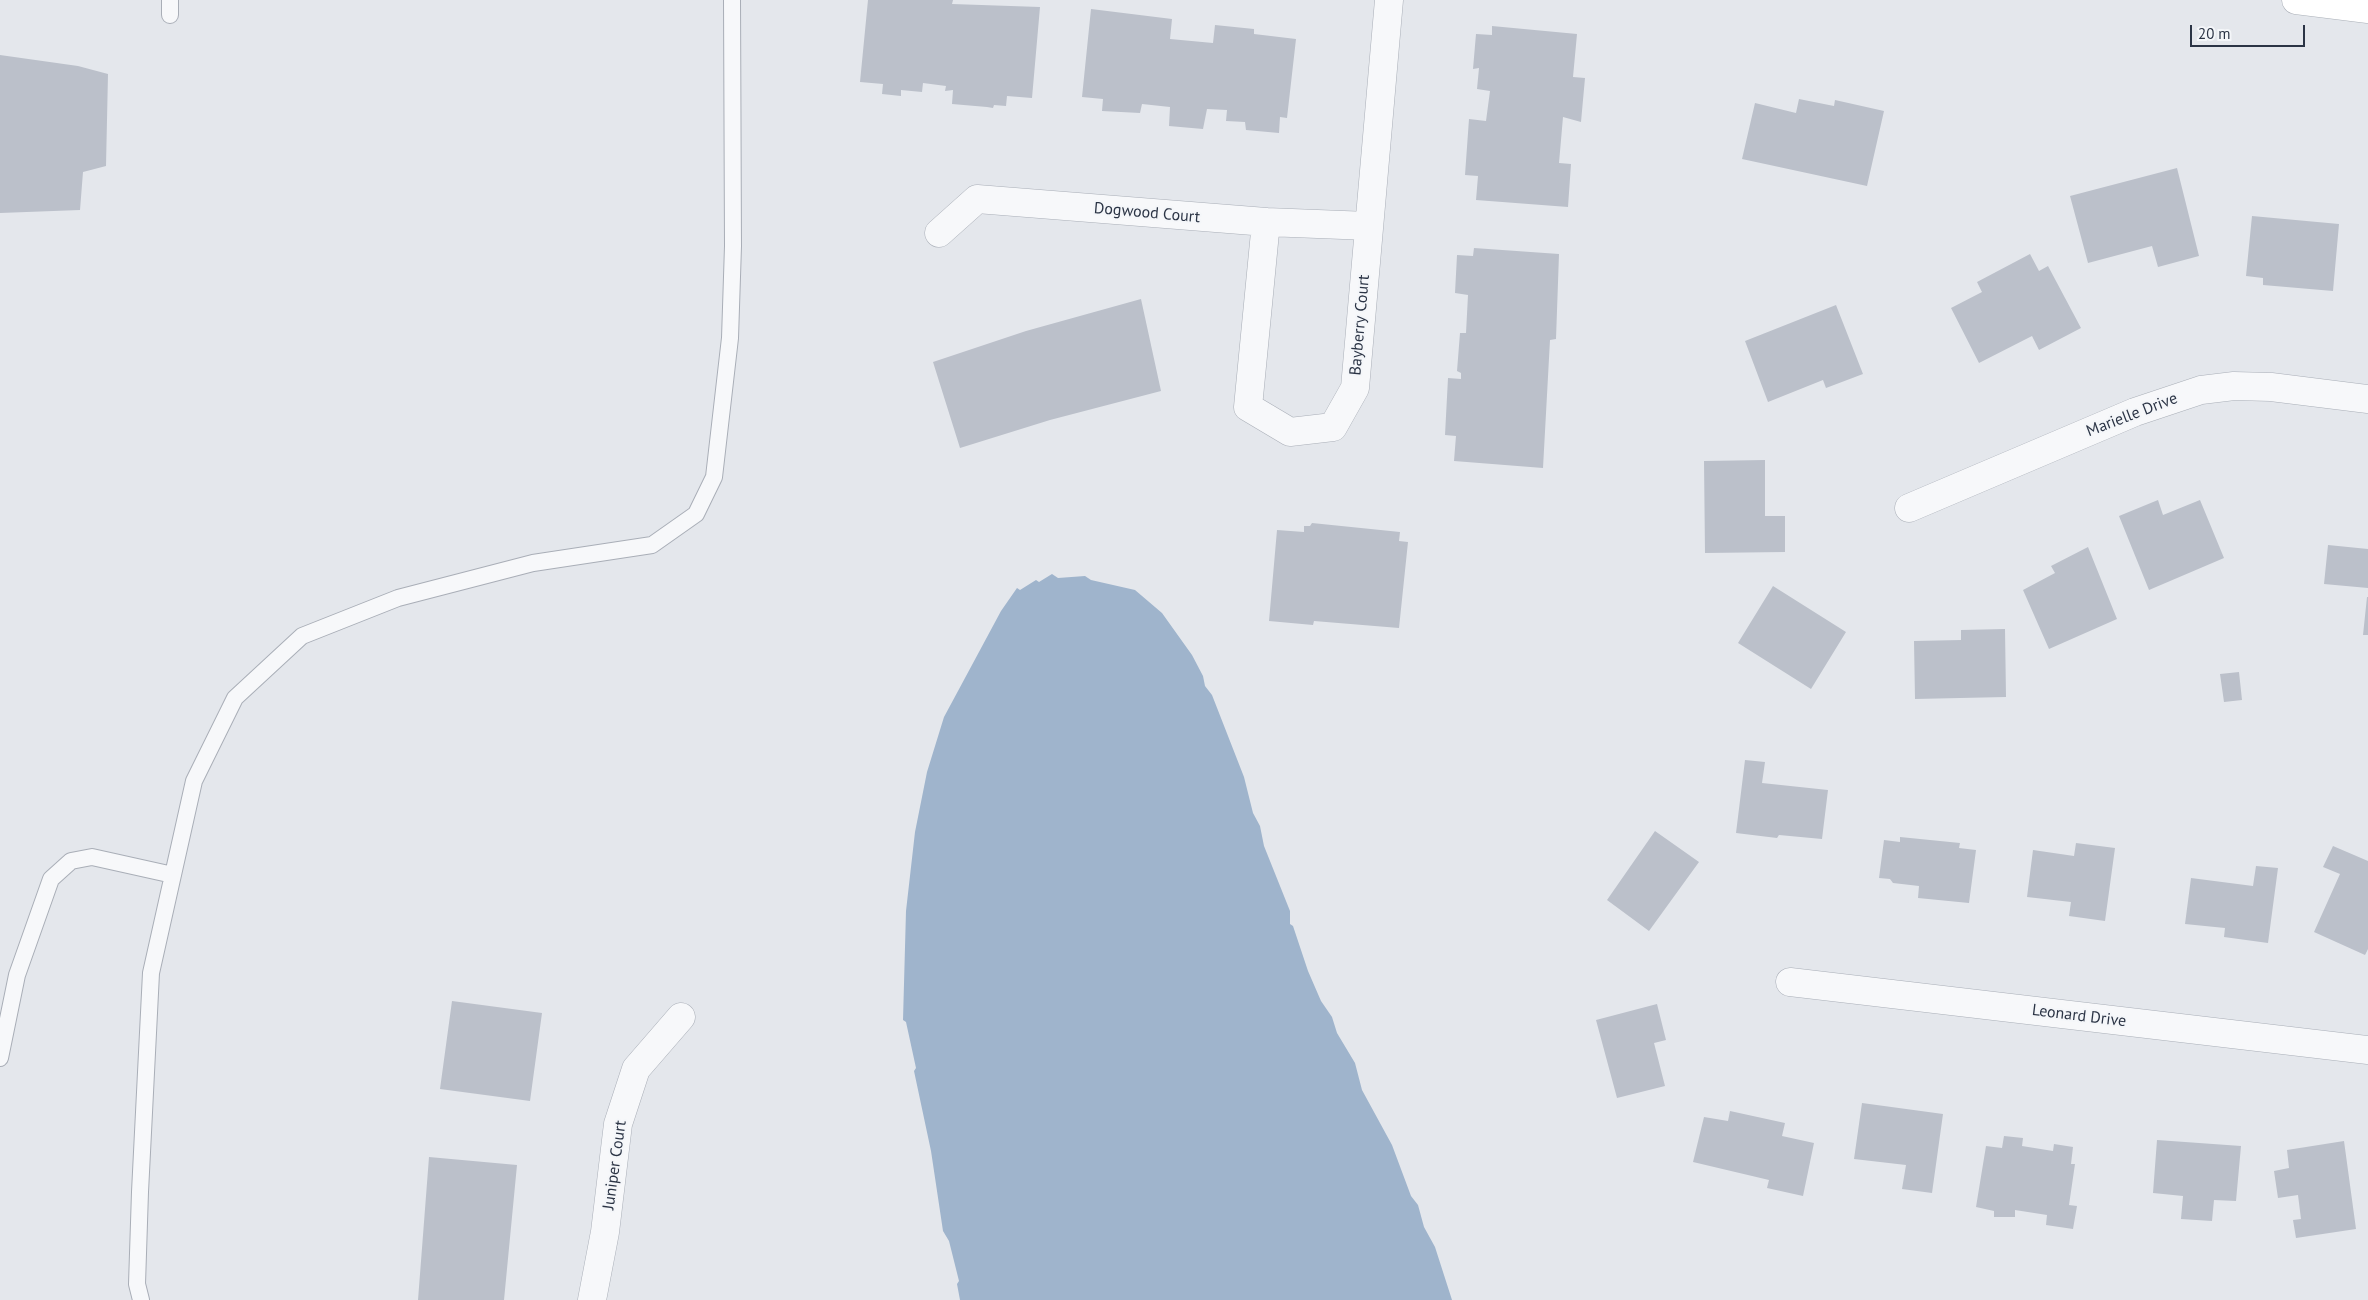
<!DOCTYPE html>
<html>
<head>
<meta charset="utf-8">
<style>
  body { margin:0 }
  #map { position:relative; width:2368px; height:1300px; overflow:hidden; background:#e4e7ec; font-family:"PT Sans",sans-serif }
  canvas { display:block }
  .scale { position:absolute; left:2190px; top:25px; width:115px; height:22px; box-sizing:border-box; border:2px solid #2b3445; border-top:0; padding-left:6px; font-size:15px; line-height:18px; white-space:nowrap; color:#2b3445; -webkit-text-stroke:4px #f4f6f9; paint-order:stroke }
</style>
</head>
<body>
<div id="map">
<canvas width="2368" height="1300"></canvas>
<div class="scale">20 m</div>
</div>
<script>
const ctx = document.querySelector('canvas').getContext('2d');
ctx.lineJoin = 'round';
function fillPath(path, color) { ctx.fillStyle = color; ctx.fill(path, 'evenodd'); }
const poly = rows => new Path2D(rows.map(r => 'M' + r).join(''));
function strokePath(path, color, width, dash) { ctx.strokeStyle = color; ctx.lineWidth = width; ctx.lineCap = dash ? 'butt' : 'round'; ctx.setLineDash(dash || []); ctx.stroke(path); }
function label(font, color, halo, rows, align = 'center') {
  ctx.font = font + ' "PT Sans",sans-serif'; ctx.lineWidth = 4; ctx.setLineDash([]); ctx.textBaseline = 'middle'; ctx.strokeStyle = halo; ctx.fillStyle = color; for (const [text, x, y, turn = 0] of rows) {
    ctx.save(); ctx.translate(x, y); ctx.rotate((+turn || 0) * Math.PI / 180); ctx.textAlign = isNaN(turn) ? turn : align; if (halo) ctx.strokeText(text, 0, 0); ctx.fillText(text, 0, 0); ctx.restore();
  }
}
const water = poly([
  [1052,574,1058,578,1085,576,1091,580,1135,590,1162,613,1192,655,1203,676,1205,686,1212,695,1244,777,1253,813,1260,826,1264,846,1290,911,1290,924,1293,926,1308,971,1321,1001,1332,1017,1337,1033,1355,1063,1362,1090,1392,1145,1411,1196,1418,1205,1424,1227,1435,1247,1452,1300,960,1300,957,1284,959,1281,949,1241,943,1231,931,1151,914,1071,916,1068,906,1022,903,1020,906,911,915,832,927,772,944,717,958,691,1001,611,1017,588,1020,590,1036,580,1039,582]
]);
const building = poly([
  [868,0,953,0,952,4,1040,7,1032,98,1007,96,1006,106,994,105,993,108,987,107,952,104,953,90,945,91,946,86,923,83,922,92,901,90,901,96,882,94,883,84,860,82],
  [1091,9,1172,19,1170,39,1213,43,1215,25,1254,29,1254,34,1296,39,1287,118,1280,117,1279,133,1246,130,1245,122,1226,121,1227,110,1207,109,1203,129,1169,126,1170,107,1142,104,1140,113,1102,111,1103,99,1082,97],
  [1492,26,1577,34,1573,77,1585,78,1581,122,1563,117,1559,163,1571,164,1568,207,1476,200,1478,176,1465,175,1469,119,1486,121,1490,91,1477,89,1479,68,1473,69,1476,34,1492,35],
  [0,55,78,66,108,74,106,166,83,172,80,210,0,213],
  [1799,99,1834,106,1835,100,1884,111,1867,186,1742,159,1755,103,1796,113],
  [2177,168,2199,256,2158,267,2152,246,2088,263,2070,196],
  [2252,216,2339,224,2333,291,2263,285,2263,278,2246,276],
  [1474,248,1559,254,1556,339,1550,340,1543,468,1454,461,1456,436,1445,435,1448,378,1461,379,1461,373,1457,371,1460,333,1466,333,1468,295,1455,293,1457,255,1473,256],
  [2030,254,2039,271,2048,266,2081,328,2039,350,2032,336,1979,363,1951,308,1982,292,1977,282],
  [1141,299,1161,391,1050,420,960,448,933,362,1026,331],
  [1836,305,1863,374,1826,388,1823,380,1768,402,1745,341],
  [1765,460,1765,516,1785,516,1785,552,1705,553,1704,461],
  [2158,500,2163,515,2200,500,2224,558,2149,590,2119,516],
  [1312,523,1400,532,1399,541,1408,542,1399,628,1314,621,1313,625,1269,621,1277,530,1304,532,1304,526,1310,526],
  [2328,545,2368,549,2368,588,2324,584],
  [2088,547,2117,619,2049,649,2023,590,2055,573,2051,566],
  [1773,586,1846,632,1811,689,1738,643],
  [2367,597,2368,597,2368,635,2363,635],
  [2005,629,2006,697,1915,699,1914,641,1961,640,1961,630],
  [2239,672,2242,700,2224,702,2220,674],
  [1745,760,1765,762,1762,783,1828,790,1822,839,1779,835,1777,838,1736,833],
  [1655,831,1699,862,1649,931,1607,900],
  [1900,837,1960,843,1959,848,1976,850,1969,903,1918,898,1919,886,1893,883,1890,879,1879,878,1884,840,1900,842],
  [2076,843,2115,848,2105,921,2069,916,2071,902,2027,897,2033,850,2074,856],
  [2333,846,2368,861,2368,949,2365,955,2314,932,2340,874,2323,867],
  [2256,866,2278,868,2268,943,2224,937,2225,928,2185,924,2191,878,2253,886],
  [452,1001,542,1013,530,1101,440,1089],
  [1657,1004,1666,1040,1654,1043,1665,1086,1617,1098,1596,1020],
  [1862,1103,1943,1114,1932,1193,1902,1189,1906,1165,1854,1159],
  [1730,1111,1785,1123,1782,1136,1814,1143,1803,1196,1767,1188,1769,1180,1693,1162,1704,1117,1728,1121],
  [2004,1136,2023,1138,2022,1146,2053,1151,2054,1144,2073,1147,2071,1164,2075,1164,2069,1205,2077,1206,2073,1229,2046,1225,2047,1215,2015,1210,2015,1217,1994,1217,1994,1211,1976,1207,1986,1146,2002,1148],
  [2157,1140,2241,1146,2236,1201,2214,1200,2212,1221,2181,1219,2183,1196,2153,1193],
  [2344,1141,2356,1229,2296,1238,2293,1220,2301,1219,2298,1195,2278,1198,2274,1171,2289,1168,2287,1150],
  [429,1157,517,1165,504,1300,418,1300]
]);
const lane = poly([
  [170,0,170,15],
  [0,1058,17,975,51,879,71,861,92,857,173,875],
  [141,1300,137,1284,140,1192,151,973,194,781,235,698,302,636,398,598,533,563,652,545,696,514,714,477,730,338,733,246,732,0]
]);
const street = poly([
  [1266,222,1248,407,1290,432,1333,427,1355,388,1389,0],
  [939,233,977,199,1266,222,1369,226],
  [1909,508,2135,412,2201,390,2234,386,2271,387,2368,399],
  [1790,982,2368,1050],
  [592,1300,605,1232,618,1124,636,1069,681,1017]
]);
const secondary = poly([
  [2296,0,2368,9]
]);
const streetNames = [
  ["Dogwood Court",1147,213,5],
  ["Bayberry Court",1360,325,-85],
  ["Marielle Drive",2132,415,-21],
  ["Leonard Drive",2079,1016,7],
  ["Juniper Court",615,1165,-82]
];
fillPath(water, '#9fb4cc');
fillPath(building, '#bbc0ca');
strokePath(lane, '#a9aeb7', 18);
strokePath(street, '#a9aeb7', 29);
strokePath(secondary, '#a9aeb7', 29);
strokePath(lane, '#f7f8fa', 16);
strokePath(street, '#f7f8fa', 28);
strokePath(secondary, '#fff', 28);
label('16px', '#2b3445', '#f4f6f9', streetNames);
</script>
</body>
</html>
